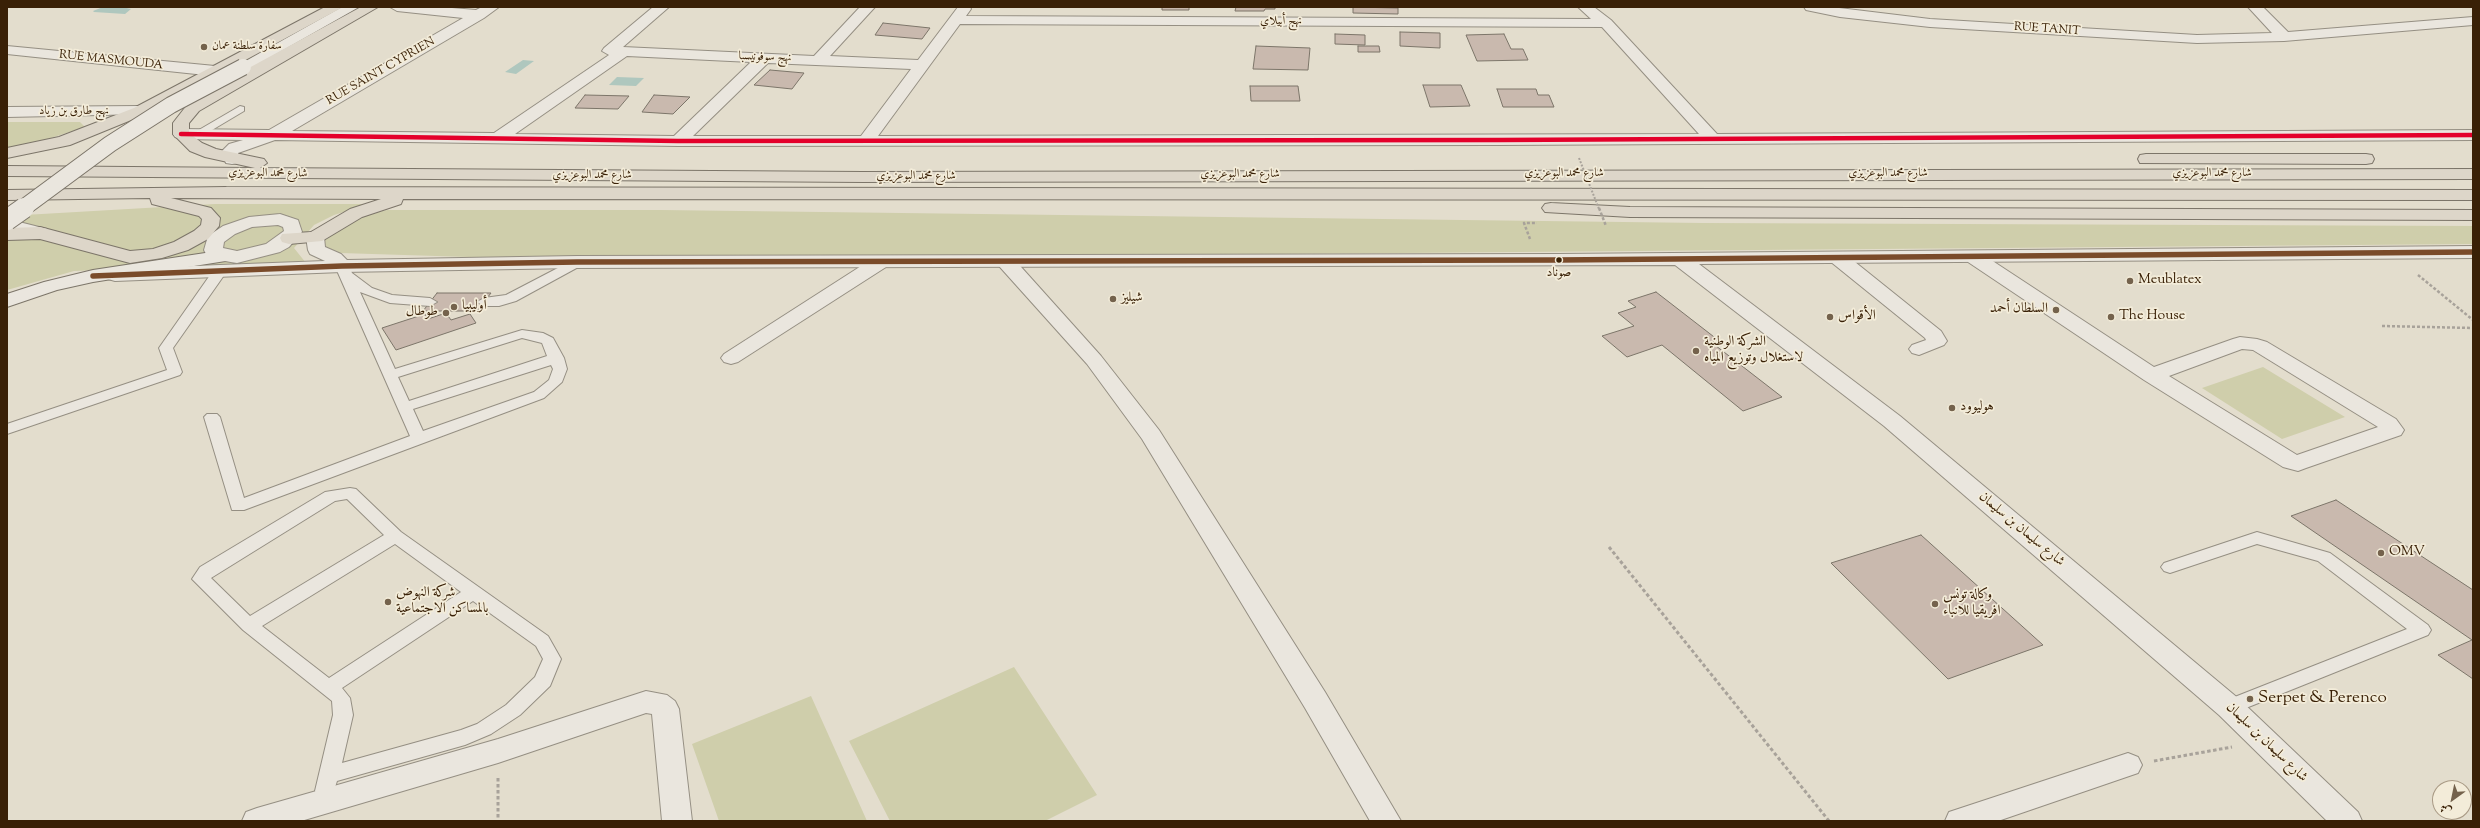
<!DOCTYPE html>
<html>
<head>
<meta charset="utf-8">
<style>
  body { margin:0 }
  #map { position:relative; width:2480px; height:828px; overflow:hidden; background:#e3ddcd; font-family:"Sorts Mill Goudy",Amiri,serif }
  canvas { display:block }
  .frame { position:absolute; inset:0; border:8px solid #392006; pointer-events:none }
  .north { position:absolute; left:2432px; top:780px; width:40px; height:40px; box-sizing:border-box; background:#f3ecd9; border:1px solid #a99a85; border-radius:50%; rotate:213deg; font-size:11px; font-weight:700; line-height:16px; text-align:center; color:#392006 }
  .north::after { content:''; display:block; margin:auto; width:14px; height:18px; background:#74624c; clip-path:polygon(50% 0,100% 100%,50% 72%,0 100%) }
</style>
</head>
<body>
<div id="map">
<canvas width="2480" height="828"></canvas>
<div class="frame"></div>
<div class="north">ش</div>
</div>
<script>
const ctx = document.querySelector('canvas').getContext('2d');
ctx.lineJoin = 'round';
function fillPath(path, color) { ctx.fillStyle = color; ctx.fill(path, 'evenodd'); }
const poly = rows => new Path2D(rows.map(r => 'M' + r).join(''));
function strokePath(path, color, width, dash) { ctx.strokeStyle = color; ctx.lineWidth = width; ctx.lineCap = dash ? 'butt' : 'round'; ctx.setLineDash(dash || []); ctx.stroke(path); }
function label(font, color, halo, rows, align = 'center') {
  ctx.font = font + ' "Sorts Mill Goudy",Amiri,serif'; ctx.lineWidth = 3.5; ctx.setLineDash([]); ctx.textBaseline = 'middle'; ctx.strokeStyle = halo; ctx.fillStyle = color; for (const [text, x, y, turn = 0] of rows) {
    ctx.save(); ctx.translate(x, y); ctx.rotate((+turn || 0) * Math.PI / 180); ctx.textAlign = isNaN(turn) ? turn : align; if (halo) ctx.strokeText(text, 0, 0); ctx.fillText(text, 0, 0); ctx.restore();
  }
}
const green = poly([
  [7,122,80,122,85,127,32,144,7,149],
  [215,204,370,204,334,215,314,225,294,248,306,263,74,271,7,290,7,216],
  [387,210,661,210,1703,223,2473,226,2473,244,565,260,340,253,327,249,324,243,326,236,355,217],
  [2263,367,2345,417,2282,439,2202,388],
  [1014,667,1097,795,1045,821,890,821,849,741],
  [811,696,867,821,719,821,692,744]
]);
const water = poly([
  [103,7,122,7,131,9,125,14,94,12,93,11],
  [523,60,534,61,516,74,505,72],
  [617,77,644,78,636,86,609,85]
]);
const building = poly([
  [1162,7,1189,7,1189,10,1162,10,1162,7],
  [1236,7,1275,7,1275,9,1265,9,1264,11,1235,11,1236,7],
  [1353,7,1398,8,1398,14,1353,13,1353,7],
  [883,23,930,28,922,39,875,35,883,23],
  [1400,32,1440,33,1440,48,1400,46,1400,32],
  [1335,34,1365,35,1365,45,1335,44,1335,34],
  [1504,34,1511,49,1523,49,1528,60,1477,61,1466,35,1504,34],
  [1256,46,1310,48,1308,70,1253,69,1256,46],
  [1358,46,1379,46,1380,52,1358,52,1358,46],
  [770,70,804,73,792,89,754,85,770,70],
  [1423,85,1461,85,1470,106,1430,107,1423,85],
  [1250,86,1298,86,1300,101,1251,101,1250,86],
  [1497,89,1536,89,1538,95,1549,95,1554,107,1503,107,1497,89],
  [585,95,629,96,618,109,575,108,585,95],
  [654,95,690,97,673,114,642,112,654,95],
  [1656,292,1718,340,1711,342,1782,397,1743,411,1662,345,1627,357,1602,336,1634,326,1618,313,1636,307,1628,301,1656,292],
  [437,293,491,293,477,311,423,311,437,293],
  [446,313,451,320,470,314,476,323,396,350,382,328,425,314,428,319,446,313],
  [2336,500,2473,590,2473,679,2438,655,2472,640,2291,516,2336,500],
  [1921,535,2043,645,1948,679,1831,563,1921,535]
]);
const pathFar1 = poly([
  [1530,239,1524,223,1537,223],
  [2418,275,2473,320],
  [2382,326,2473,328]
]);
const path = poly([
  [1609,547,1829,821],
  [2154,761,2232,747],
  [498,778,498,821]
]);
const service = poly([
  [240,106,244,107,244,111,202,136,194,136,192,134,240,106],
  [577,258,582,259,583,262,582,265,516,301,499,306,484,306,477,302,484,298,506,295,577,258],
  [342,262,347,263,352,273,372,288,392,295,430,298,437,302,430,306,390,303,360,292,395,369,522,330,543,333,553,338,564,358,567,369,562,382,544,398,244,510,232,510,204,417,207,414,217,414,220,417,244,498,410,436,335,266,342,262],
  [522,338,542,343,547,356,409,401,398,377,522,338],
  [551,365,553,369,549,380,534,392,423,431,413,409,551,365],
  [220,267,227,271,173,348,182,372,180,375,7,434,7,424,167,370,159,348,215,268,220,267],
  [350,488,356,489,401,532,548,636,561,659,550,686,520,715,491,734,465,745,337,781,332,797,325,799,318,797,315,791,333,715,332,701,243,630,192,579,200,567,325,492,350,488],
  [347,499,384,535,250,616,211,578,335,501,347,499],
  [395,544,461,592,329,678,262,626,395,544],
  [473,601,536,646,543,659,535,677,506,705,477,724,461,730,342,763,353,715,350,698,342,688,473,601],
  [2257,532,2330,553,2428,625,2431,630,2428,635,2236,712,2229,715,2222,712,2220,707,2222,702,2407,629,2318,561,2257,544,2170,573,2164,571,2161,567,2164,563,2257,532]
]);
const minor = poly([
  [390,7,440,7,476,10,482,7,499,7,484,18,292,131,494,133,609,55,602,51,604,48,653,7,669,7,623,47,814,56,860,7,875,7,830,56,918,60,958,7,970,7,971,9,966,16,1591,19,1578,7,1594,7,1611,20,1717,134,2473,130,2473,140,1499,145,678,146,275,140,241,152,238,153,240,159,238,163,232,164,226,163,221,152,229,144,243,140,181,139,175,137,173,134,175,131,181,129,269,130,463,18,397,11,390,7],
  [960,24,1602,27,1699,134,878,136,960,24],
  [627,56,751,62,674,136,515,134,627,56],
  [768,63,911,69,861,136,693,136,768,63],
  [1804,7,1831,7,1930,19,2197,35,2272,33,2248,7,2263,7,2288,32,2473,17,2473,25,2284,41,2197,43,1930,27,1840,17,1806,10,1804,7],
  [7,46,215,66,223,71,215,76,7,54,7,46],
  [140,106,148,111,146,114,7,117,7,107,140,106],
  [7,219,47,229,49,233,47,237,40,239,7,230,7,219],
  [1838,252,1845,254,1941,331,1947,341,1944,345,1919,355,1912,353,1909,349,1912,345,1926,340,1925,338,1831,262,1829,258,1831,254,1838,252],
  [1975,252,1982,254,2154,367,2233,339,2240,337,2257,339,2267,342,2396,419,2404,430,2401,435,2306,468,2298,471,2283,467,2144,380,1968,262,1966,258,1968,254,1975,252],
  [2242,349,2253,350,2378,427,2297,455,2169,376,2242,349],
  [1006,256,1013,258,1101,356,1159,430,1325,692,1401,821,1370,821,1305,708,1142,439,1087,364,999,266,996,262,999,258,1006,256],
  [879,257,886,259,889,263,886,267,738,362,731,364,724,362,721,358,724,354,872,259,879,257],
  [646,691,667,695,675,701,679,709,692,821,662,821,652,714,646,713,498,763,301,821,242,821,246,812,257,808,498,739,646,691],
  [2128,753,2138,757,2142,765,2138,773,1998,821,1945,821,1949,812,2128,753]
]);
const tertiary = poly([
  [280,214,298,220,302,232,289,247,280,252,237,263,218,260,206,254,204,250,208,236,223,226,249,217,280,214],
  [278,225,283,227,284,231,266,244,237,251,223,248,224,242,235,234,252,227,278,225],
  [315,231,322,233,324,237,325,247,341,254,347,260,577,256,1558,254,2473,246,2473,258,1699,264,1900,416,2239,699,2358,812,2362,821,2327,821,2219,715,1884,426,1675,265,577,268,342,272,115,281,108,279,105,275,108,271,115,269,325,261,310,254,308,250,306,237,308,233,315,231]
]);
const secondary = poly([
  [342,7,359,7,248,70,243,72,235,67,342,7],
  [225,250,232,252,234,256,232,260,93,282,57,290,7,307,7,294,44,282,93,270,225,250]
]);
const motorway = poly([
  [325,7,343,7,146,114,70,145,7,158,7,148,59,137,134,108,325,7],
  [361,7,378,7,199,111,189,123,189,133,202,143,216,149,264,159,267,163,260,168,863,172,2473,169,2473,179,863,182,7,176,7,166,255,168,205,157,190,151,173,134,173,123,187,105,247,69,361,7],
  [2146,154,2366,154,2372,155,2374,159,2372,163,2366,164,2140,163,2138,159,2140,155,2146,154],
  [226,187,2473,190,2473,200,403,199,401,204,362,217,322,241,289,244,282,242,280,238,282,234,311,232,350,209,381,199,171,198,211,208,220,218,219,226,208,239,188,250,162,258,130,263,40,239,7,240,7,228,40,227,130,251,153,249,174,242,194,231,201,225,202,219,199,216,152,204,150,198,7,200,7,190,226,187],
  [1551,203,1630,207,2473,210,2473,220,1630,217,1545,212,1542,208,1545,204,1551,203]
]);
const pathBridgeFar1 = poly([
  [1579,158,1599,209]
]);
const pathBridge = poly([
  [1599,208,1606,226]
]);
const secondaryBridgeFar1 = poly([
  [22,209,110,144,171,105,243,67]
]);
const secondaryBridge = poly([
  [7,220,24,208]
]);
const bus1 = poly([
  [181,134,678,141,1499,140,2473,135]
]);
const bus2 = poly([
  [93,276,342,266,577,262,1558,260,2473,252]
]);
const markers = [
  [204,47,4,"#74624c"],
  [1559,260,3.5,"#392006"],
  [2130,281,4,"#74624c"],
  [1113,299,4,"#74624c"],
  [454,307,4,"#74624c"],
  [2056,310,4,"#74624c"],
  [446,313,4,"#74624c"],
  [1830,317,4,"#74624c"],
  [2111,317,4,"#74624c"],
  [1696,351,4,"#74624c"],
  [1952,408,4,"#74624c"],
  [2381,553,4,"#74624c"],
  [388,602,4,"#74624c"],
  [1935,604,4,"#74624c"],
  [2250,699,4,"#74624c"]
];
const farStreetnames = [
  ["نهج أبيلاي",1281,22],
  ["RUE TANIT",2047,30,4],
  ["نهج سوفونيسبا",765,58,2],
  ["RUE MASMOUDA",111,61,6],
  ["RUE SAINT CYPRIEN",381,72,-30],
  ["نهج طارق بن زياد",74,112],
  ["شارع محمد البوعزيزي",268,174,1],
  ["شارع محمد البوعزيزي",1564,174],
  ["شارع محمد البوعزيزي",1888,174],
  ["شارع محمد البوعزيزي",2212,174],
  ["شارع محمد البوعزيزي",1240,175],
  ["شارع محمد البوعزيزي",592,176],
  ["شارع محمد البوعزيزي",916,177]
];
const farPoinames = [
  ["سفارة سلطنة عمان",212,47]
];
const busNames = [
  ["صوناد",1559,274]
];
const poiNames = [
  ["Meublatex",2138,281],
  ["شيليز",1121,299],
  ["أوليبيا",462,307],
  ["السلطان أحمد",2048,310,"right"],
  ["طوطال",438,313,"right"],
  ["الأقواس",1838,317],
  ["The House",2119,317],
  ["الشركة الوطنية",1704,343],
  ["لاستغلال وتوزيع المياه",1704,359],
  ["هوليوود",1960,408],
  ["OMV",2389,553],
  ["شركة النهوض",396,594],
  ["بالمساكن الاجتماعية",396,610],
  ["وكالة تونس",1943,596],
  ["افريقيا للانباء",1943,612]
];
const streetNames = [
  ["شارع سليمان بن سليمان",2021,530,40],
  ["شارع سليمان بن سليمان",2266,743,44]
];
const nearPoinames = [
  ["Serpet & Perenco",2258,699]
];
fillPath(green, '#cfceab');
fillPath(water, '#afc7be');
fillPath(building, '#c9b9ae');
strokePath(building, '#7c7569', 1);
strokePath(service, '#958f83', 2);
strokePath(minor, '#958f83', 2);
strokePath(tertiary, '#958f83', 2);
strokePath(secondary, '#7c7569', 2);
strokePath(motorway, '#7c7569', 2);
strokePath(pathFar1, '#a8a29a', 2.5, [3, 2]);
strokePath(path, '#a8a29a', 3, [3.5, 2.5]);
fillPath(service, '#eae6de');
fillPath(minor, '#eae6de');
fillPath(tertiary, '#eae6de');
fillPath(secondary, '#eae6de');
fillPath(motorway, '#ddd6c9');
strokePath(secondaryBridgeFar1, '#7c7569', 18, []);
strokePath(secondaryBridge, '#7c7569', 22, []);
strokePath(pathBridgeFar1, '#a8a29a', 2, [2, 1.5]);
strokePath(pathBridge, '#a8a29a', 2.5, [3, 2]);
strokePath(secondaryBridgeFar1, '#eae6de', 16);
strokePath(secondaryBridge, '#eae6de', 20);
strokePath(bus1, '#e4002b', 4.5);
strokePath(bus2, '#7a4b2a', 5.5);
for (const [x, y, r, color] of markers) { const dot = new Path2D(); dot.arc(x, y, r, 0, 2 * Math.PI); ctx.fillStyle = color; ctx.fill(dot); strokePath(dot, '#f3ecd9', 1.5); }
label('12px', '#392006', '#f3ecd9', farStreetnames);
label('12px', '#392006', '#f3ecd9', farPoinames, 'left');
label('13px', '#392006', '#f3ecd9', busNames);
label('14px', '#392006', '#f3ecd9', poiNames, 'left');
label('14px', '#392006', '#f3ecd9', streetNames);
label('17px', '#392006', '#f3ecd9', nearPoinames, 'left');
</script>
</body>
</html>
